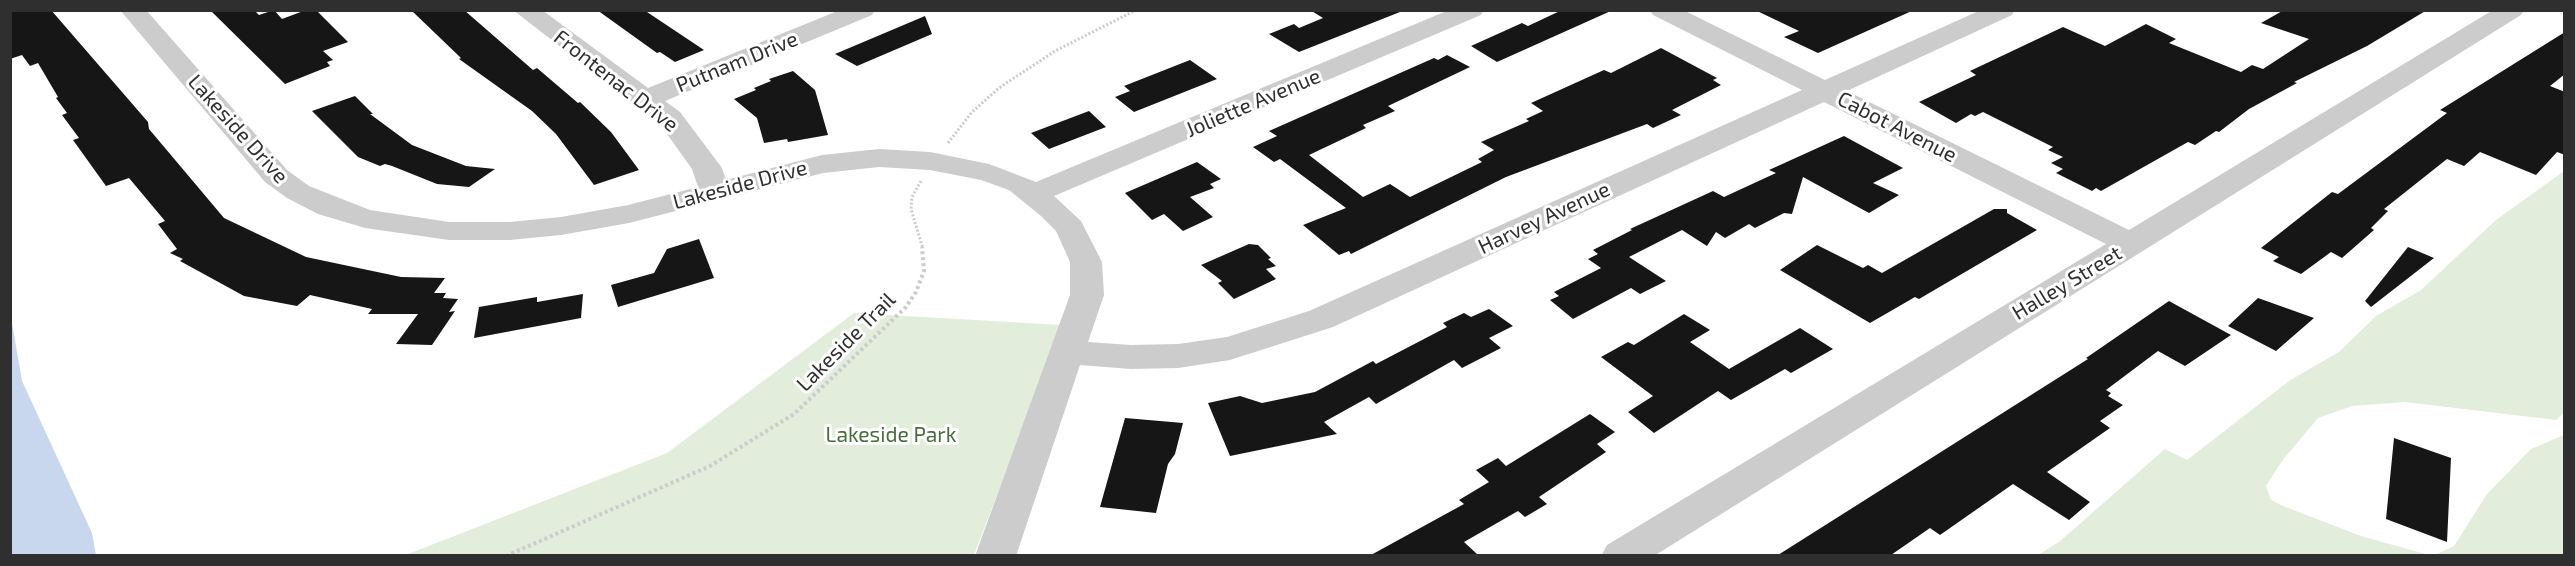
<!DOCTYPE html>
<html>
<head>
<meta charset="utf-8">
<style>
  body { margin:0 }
  #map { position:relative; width:2575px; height:566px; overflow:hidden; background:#fff; font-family:"Exo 2",sans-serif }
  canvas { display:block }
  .frame { position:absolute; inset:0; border:12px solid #2f2f2f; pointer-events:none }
</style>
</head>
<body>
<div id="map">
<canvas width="2575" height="566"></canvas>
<div class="frame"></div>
</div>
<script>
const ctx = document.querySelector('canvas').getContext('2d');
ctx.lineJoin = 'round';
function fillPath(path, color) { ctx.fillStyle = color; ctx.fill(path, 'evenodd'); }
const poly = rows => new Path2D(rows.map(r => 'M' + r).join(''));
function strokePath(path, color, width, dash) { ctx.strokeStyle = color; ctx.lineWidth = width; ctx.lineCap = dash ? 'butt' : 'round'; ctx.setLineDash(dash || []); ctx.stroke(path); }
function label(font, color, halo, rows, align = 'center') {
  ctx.font = font + ' "Exo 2",sans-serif'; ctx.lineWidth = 6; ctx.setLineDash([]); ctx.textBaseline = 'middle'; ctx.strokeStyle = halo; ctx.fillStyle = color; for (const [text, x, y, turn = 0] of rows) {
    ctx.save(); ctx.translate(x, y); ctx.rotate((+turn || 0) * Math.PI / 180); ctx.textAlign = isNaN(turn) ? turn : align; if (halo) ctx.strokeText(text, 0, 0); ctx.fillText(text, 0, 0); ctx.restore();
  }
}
const green = poly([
  [2564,171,2564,413,2556,420,2405,402,2352,406,2318,418,2282,461,2266,486,2271,500,2283,506,2361,536,2429,555,2038,555,2059,542,2165,449,2187,460,2289,381,2339,352,2376,316,2421,290,2496,220],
  [854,313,1062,325,974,555,403,556,667,453],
  [2564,435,2564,555,2435,555,2454,546,2487,494,2531,449]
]);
const water = poly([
  [11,317,22,381,92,533,96,555,11,555]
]);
const building = poly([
  [10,10,51,10,148,122,149,129,224,218,306,257,401,277,445,278,434,293,446,293,443,298,458,299,449,312,455,311,432,345,396,344,418,314,368,314,372,309,310,295,297,306,244,296,180,261,183,259,170,253,177,249,158,224,165,221,129,178,106,186,73,140,79,138,62,115,67,113,56,98,58,97,38,63,30,66,22,55,10,59],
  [210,10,254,10,259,15,274,10,282,19,306,10,316,10,348,42,323,51,333,60,327,62,330,66,285,84],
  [411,10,464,10,533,70,537,68,578,103,580,102,611,132,639,170,594,185,556,134,532,111,459,59,461,58],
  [597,10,644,10,704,50,675,62,660,52,657,53],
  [1310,10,1399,10,1400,12,1299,52,1269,34,1294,24,1299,28,1323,18],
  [1562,10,1613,10,1497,62,1471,46,1522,23,1528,26],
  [1755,10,1914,10,1818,53,1784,37,1799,31],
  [2284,10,2427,10,2367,46,2294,82,2297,83,2249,109,2219,132,2216,131,2195,145,2188,142,2101,191,2096,188,2092,191,2056,173,2063,169,2051,163,2063,157,2048,150,2053,147,1983,112,1975,116,1971,114,1956,123,1919,102,1976,75,1970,71,2063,27,2105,46,2146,24,2176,39,2169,43,2241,72,2252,65,2263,69,2309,39,2261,23],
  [925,16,932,34,857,66,835,54],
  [2565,32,2565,74,2550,86,2565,92,2565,155,2557,152,2536,175,2480,152,2464,166,2447,159,2384,209,2388,211,2371,228,2374,230,2342,258,2331,252,2301,274,2273,261,2279,257,2261,248,2332,192,2338,194,2447,113,2440,110],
  [1661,48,1717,78,1713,80,1721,85,1672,110,1681,115,1653,128,1647,124,1506,177,1351,254,1349,251,1339,255,1303,225,1346,208,1280,159,1274,162,1253,147,1277,136,1269,131,1434,58,1438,60,1447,55,1470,67,1388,106,1395,111,1363,125,1366,128,1309,155,1363,197,1390,184,1410,197,1482,162,1478,159,1494,150,1481,142,1529,121,1526,119,1543,111,1531,103,1604,70,1611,73],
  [1190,60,1217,79,1134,112,1115,97,1130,91,1124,86],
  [793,71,815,90,828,135,788,142,787,139,764,143,757,118,734,99,756,90,754,88,771,81,769,79],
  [355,96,373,114,370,114,412,145,466,166,495,169,469,187,437,184,392,166,385,164,380,166,358,157,312,111],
  [1089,111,1106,127,1049,149,1031,133],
  [1844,136,1903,168,1873,183,1899,195,1869,213,1803,177,1792,214,1784,213,1755,228,1749,224,1725,238,1716,232,1707,246,1682,230,1629,257,1666,281,1640,294,1631,288,1573,319,1550,300,1559,296,1554,292,1601,268,1588,259,1598,254,1593,250,1632,230,1630,229,1713,191,1724,197,1776,173,1769,170],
  [1197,162,1221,179,1210,184,1214,188,1190,197,1213,217,1183,231,1164,214,1152,220,1125,193],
  [1994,209,2007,209,2007,213,2037,230,1919,299,1915,297,1870,323,1780,270,1817,245,1863,268,1868,265,1882,273],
  [699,239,714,278,618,307,611,285,654,273,667,249],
  [1249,244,1258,245,1271,258,1268,259,1276,266,1266,269,1276,279,1234,299,1218,283,1222,281,1201,265],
  [2408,247,2434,258,2371,307,2365,301],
  [583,294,581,318,474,338,479,307,537,297,537,302],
  [2258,298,2314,318,2276,351,2228,326],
  [2169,301,2231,335,2185,366,2158,351,2106,390,2111,393,2108,396,2123,405,2100,421,2110,428,2047,472,2090,502,2069,520,2013,484,1940,535,1930,528,1891,555,1778,555,2088,359,2086,358],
  [1489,309,1513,326,1489,338,1501,348,1462,368,1454,360,1376,404,1369,397,1324,422,1337,434,1230,456,1208,403,1240,396,1262,403,1315,392,1373,361,1376,364,1447,327,1443,323,1464,313,1471,317],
  [1684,314,1710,330,1690,342,1729,369,1800,328,1833,349,1791,373,1785,369,1731,400,1718,391,1654,433,1628,412,1653,396,1601,357,1628,342,1634,345],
  [1590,414,1615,432,1597,444,1606,452,1539,497,1547,504,1525,517,1518,511,1464,542,1478,555,1371,555,1464,504,1459,500,1489,482,1476,470,1498,458,1506,466],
  [1125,418,1183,423,1175,454,1168,464,1156,513,1100,507],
  [2394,438,2451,458,2447,542,2386,519]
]);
const pathFar1 = poly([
  [948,143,972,112,999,88,1055,51,1136,10],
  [921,181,912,197,911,209,923,249]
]);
const path = poly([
  [506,556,710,466,794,414,906,307,916,292,924,271,922,247]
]);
const minor = poly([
  [120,10,146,10,287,170,309,186,370,210,449,222,510,222,561,217,628,205,698,187,692,169,660,124,513,10,542,10,648,88,840,10,875,10,872,15,665,101,680,112,722,168,726,180,822,155,879,149,930,152,989,164,1036,182,1449,10,1484,10,1481,15,1054,196,1081,221,1102,262,1104,295,1088,342,1131,345,1178,344,1227,337,1309,311,1802,90,1653,15,1650,10,1683,10,1825,80,1981,10,2015,10,2012,15,1847,91,2129,230,2493,10,2524,10,2521,15,1654,556,1601,556,1607,545,2106,244,1824,102,1333,327,1230,360,1178,368,1131,369,1080,365,1016,556,975,556,1070,295,1070,262,1056,231,1041,216,1009,190,981,180,930,170,879,167,823,173,629,223,561,235,510,240,449,240,365,228,318,214,287,198,265,182,120,10]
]);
const streetNames = [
  ["Putnam Drive",737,62,-22],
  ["Frontenac Drive",616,81,38],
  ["Joliette Avenue",1253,103,-23],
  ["Cabot Avenue",1897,127,27],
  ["Lakeside Drive",238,129,48],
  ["Lakeside Drive",740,185,-15],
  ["Harvey Avenue",1544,218,-25],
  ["Halley Street",2067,283,-31],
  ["Lakeside Trail",846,342,-45]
];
const parkNames = [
  ["Lakeside Park",891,435]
];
fillPath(green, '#e2eddc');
fillPath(water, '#c8d6ee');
fillPath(building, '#161616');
strokePath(pathFar1, '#ccc', 3, [2, 2]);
strokePath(path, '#ccc', 4, [3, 3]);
fillPath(minor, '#ccc');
label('21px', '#2f2f2f', '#fff', streetNames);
label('21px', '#466e39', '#fff', parkNames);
</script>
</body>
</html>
